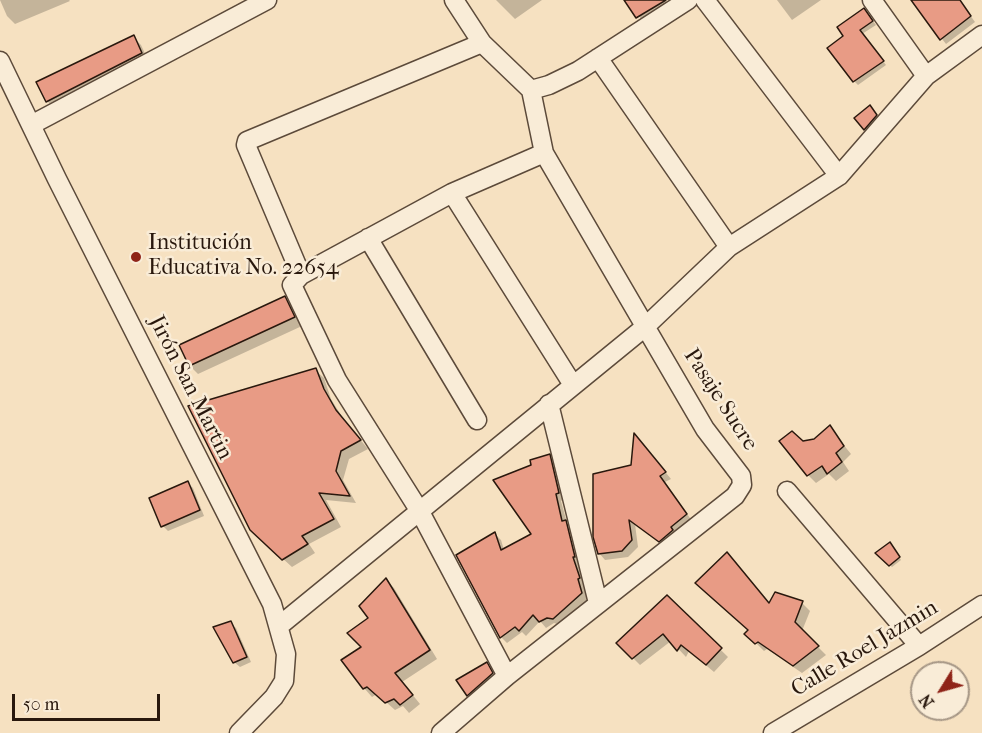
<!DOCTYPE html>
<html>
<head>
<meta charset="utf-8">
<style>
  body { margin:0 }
  #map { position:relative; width:982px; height:733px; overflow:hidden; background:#f6e1c1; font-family:"IM FELL French Canon",serif }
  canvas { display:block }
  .north { position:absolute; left:910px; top:661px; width:60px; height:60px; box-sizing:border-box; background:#f9ecd7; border:2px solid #a69786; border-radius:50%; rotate:233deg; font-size:16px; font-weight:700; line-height:24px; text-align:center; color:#29180d }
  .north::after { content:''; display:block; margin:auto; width:21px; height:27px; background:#8f2418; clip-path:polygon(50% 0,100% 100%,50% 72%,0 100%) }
  .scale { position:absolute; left:12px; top:694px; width:148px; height:27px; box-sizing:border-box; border:3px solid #29180d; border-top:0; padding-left:8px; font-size:18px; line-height:21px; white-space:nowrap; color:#29180d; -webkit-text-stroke:4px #f9ecd7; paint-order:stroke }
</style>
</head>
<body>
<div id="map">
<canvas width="982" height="733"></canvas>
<div class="north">N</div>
<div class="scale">50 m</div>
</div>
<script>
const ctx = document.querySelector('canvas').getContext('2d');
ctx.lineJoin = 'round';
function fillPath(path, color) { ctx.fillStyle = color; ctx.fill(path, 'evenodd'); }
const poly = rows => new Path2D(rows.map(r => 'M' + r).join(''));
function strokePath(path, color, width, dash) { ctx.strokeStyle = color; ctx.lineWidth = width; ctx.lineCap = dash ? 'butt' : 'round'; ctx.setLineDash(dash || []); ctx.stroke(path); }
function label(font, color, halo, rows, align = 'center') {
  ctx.font = font + ' "IM FELL French Canon",serif'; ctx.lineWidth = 5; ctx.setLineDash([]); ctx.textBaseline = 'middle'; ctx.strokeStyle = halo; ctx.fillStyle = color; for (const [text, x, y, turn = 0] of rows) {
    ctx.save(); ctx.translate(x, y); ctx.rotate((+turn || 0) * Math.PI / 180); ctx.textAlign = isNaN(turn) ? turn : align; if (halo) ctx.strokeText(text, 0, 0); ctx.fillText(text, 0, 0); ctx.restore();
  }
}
const shadow = poly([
  [0,0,69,0,70,1,15,24,7,16],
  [496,0,542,0,515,19],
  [626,0,665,0,672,9,646,25],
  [777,0,821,0,792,20],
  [912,0,959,0,975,22,946,44],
  [867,14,876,25,862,34,886,65,858,85,854,81,845,36],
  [133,37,141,45,149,62,56,109,47,101],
  [870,107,879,118,867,131,856,118],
  [285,298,293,306,302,326,198,374,190,366],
  [315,370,324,378,331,399,344,420,368,449,349,459,343,480,356,503,326,500,341,527,309,544,315,553,292,567,260,538],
  [830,428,851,454,843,462,849,471,836,481,829,474,816,483,808,475,802,442,814,441],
  [641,442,671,479,665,482,692,521,666,547,635,524,638,547,628,557,605,560,599,553],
  [549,456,556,462,565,499,561,501,567,523,572,528,580,563,579,563,586,585,584,586,587,600,560,625,554,623,546,628,540,621,526,636,522,632,507,643,501,637,495,534,501,540,504,550,534,534,533,466],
  [188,483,193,488,204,516,168,531,163,526],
  [892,546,901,560,892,567,877,553],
  [386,580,394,588,437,659,402,682,420,704,409,713,403,706,395,710,377,694,372,697,364,688,363,647,370,618],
  [667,597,728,657,714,672,689,651,686,657,671,641,640,665,618,643],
  [802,603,810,611,802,631,826,655,802,673,767,649,764,651,755,642,770,605],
  [230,623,236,628,251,662,240,667,234,662],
  [487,664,497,679,473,700,468,695]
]);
const building = poly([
  [624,0,666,0,636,18,624,0],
  [911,0,960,0,971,16,940,40,911,0],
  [864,8,873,21,860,30,884,61,853,82,827,48,843,36,837,27,864,8],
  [134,35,142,53,46,102,36,82,134,35],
  [870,105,877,115,864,130,854,118,870,105],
  [285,296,295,317,189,366,179,345,285,296],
  [316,368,324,389,336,410,361,440,341,451,336,471,350,496,319,493,334,519,302,536,308,544,282,560,250,530,188,406,316,368],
  [830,425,844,446,836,453,842,462,827,474,822,466,807,476,779,441,792,431,803,441,814,439,830,425],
  [634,433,666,472,660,476,687,514,671,527,673,530,659,542,629,520,632,540,622,551,598,554,593,537,593,474,631,465,634,433],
  [550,454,559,493,556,494,562,521,566,520,575,557,573,557,580,578,578,579,582,593,553,619,547,618,539,622,533,615,519,631,515,627,500,638,456,555,495,532,501,550,531,534,493,480,531,465,530,460,550,454],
  [188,481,200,510,161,527,149,498,188,481],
  [890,542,900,557,889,566,875,553,890,542],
  [727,552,769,603,775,592,803,601,795,622,819,646,793,666,758,642,755,644,744,634,748,630,695,583,727,552],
  [386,578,430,650,395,673,413,695,400,705,394,699,385,703,367,687,363,689,341,660,361,647,347,633,368,618,359,606,386,578],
  [667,595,722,648,706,665,681,645,677,651,663,634,632,659,616,643,667,595],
  [231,621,247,657,233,663,213,627,231,621],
  [487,662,493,673,467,696,456,680,487,662]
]);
const street = poly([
  [454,0,482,43,531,90],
  [705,0,839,176],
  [872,0,926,76],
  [598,58,729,247],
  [0,61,57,179,272,604,286,654,284,681,274,697,239,733],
  [531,90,549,85,578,71,688,0],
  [31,125,267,0],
  [452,193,573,385],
  [368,238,477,420],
  [301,275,246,145,247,141,482,43],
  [549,404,598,603],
  [787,491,919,646],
  [279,626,645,327,729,247,839,176,926,76,982,35],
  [507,676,419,510,337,380,292,285,301,275,452,193,544,153],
  [441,733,507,676,735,496,742,485,741,476,705,429,544,153,531,90],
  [773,733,919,646,982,605]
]);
const markers = [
  [136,257,6,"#8f2418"]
];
const poiNames = [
  ["Institución",148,244],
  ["Educativa No. 22654",148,269]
];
const streetNames = [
  ["Jirón San Martin",190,388,63],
  ["Pasaje Sucre",720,400,57],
  ["Calle Roel Jazmin",865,649,-31]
];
fillPath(shadow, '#0003');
fillPath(building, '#e89b85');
strokePath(building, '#29180d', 1.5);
strokePath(street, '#5c4a3a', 21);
strokePath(street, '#f9ecd7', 18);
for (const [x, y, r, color] of markers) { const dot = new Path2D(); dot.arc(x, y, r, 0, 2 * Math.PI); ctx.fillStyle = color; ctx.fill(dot); strokePath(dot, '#f9ecd7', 2); }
label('22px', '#29180d', '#f9ecd7', poiNames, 'left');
label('22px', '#29180d', '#f9ecd7', streetNames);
</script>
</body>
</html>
